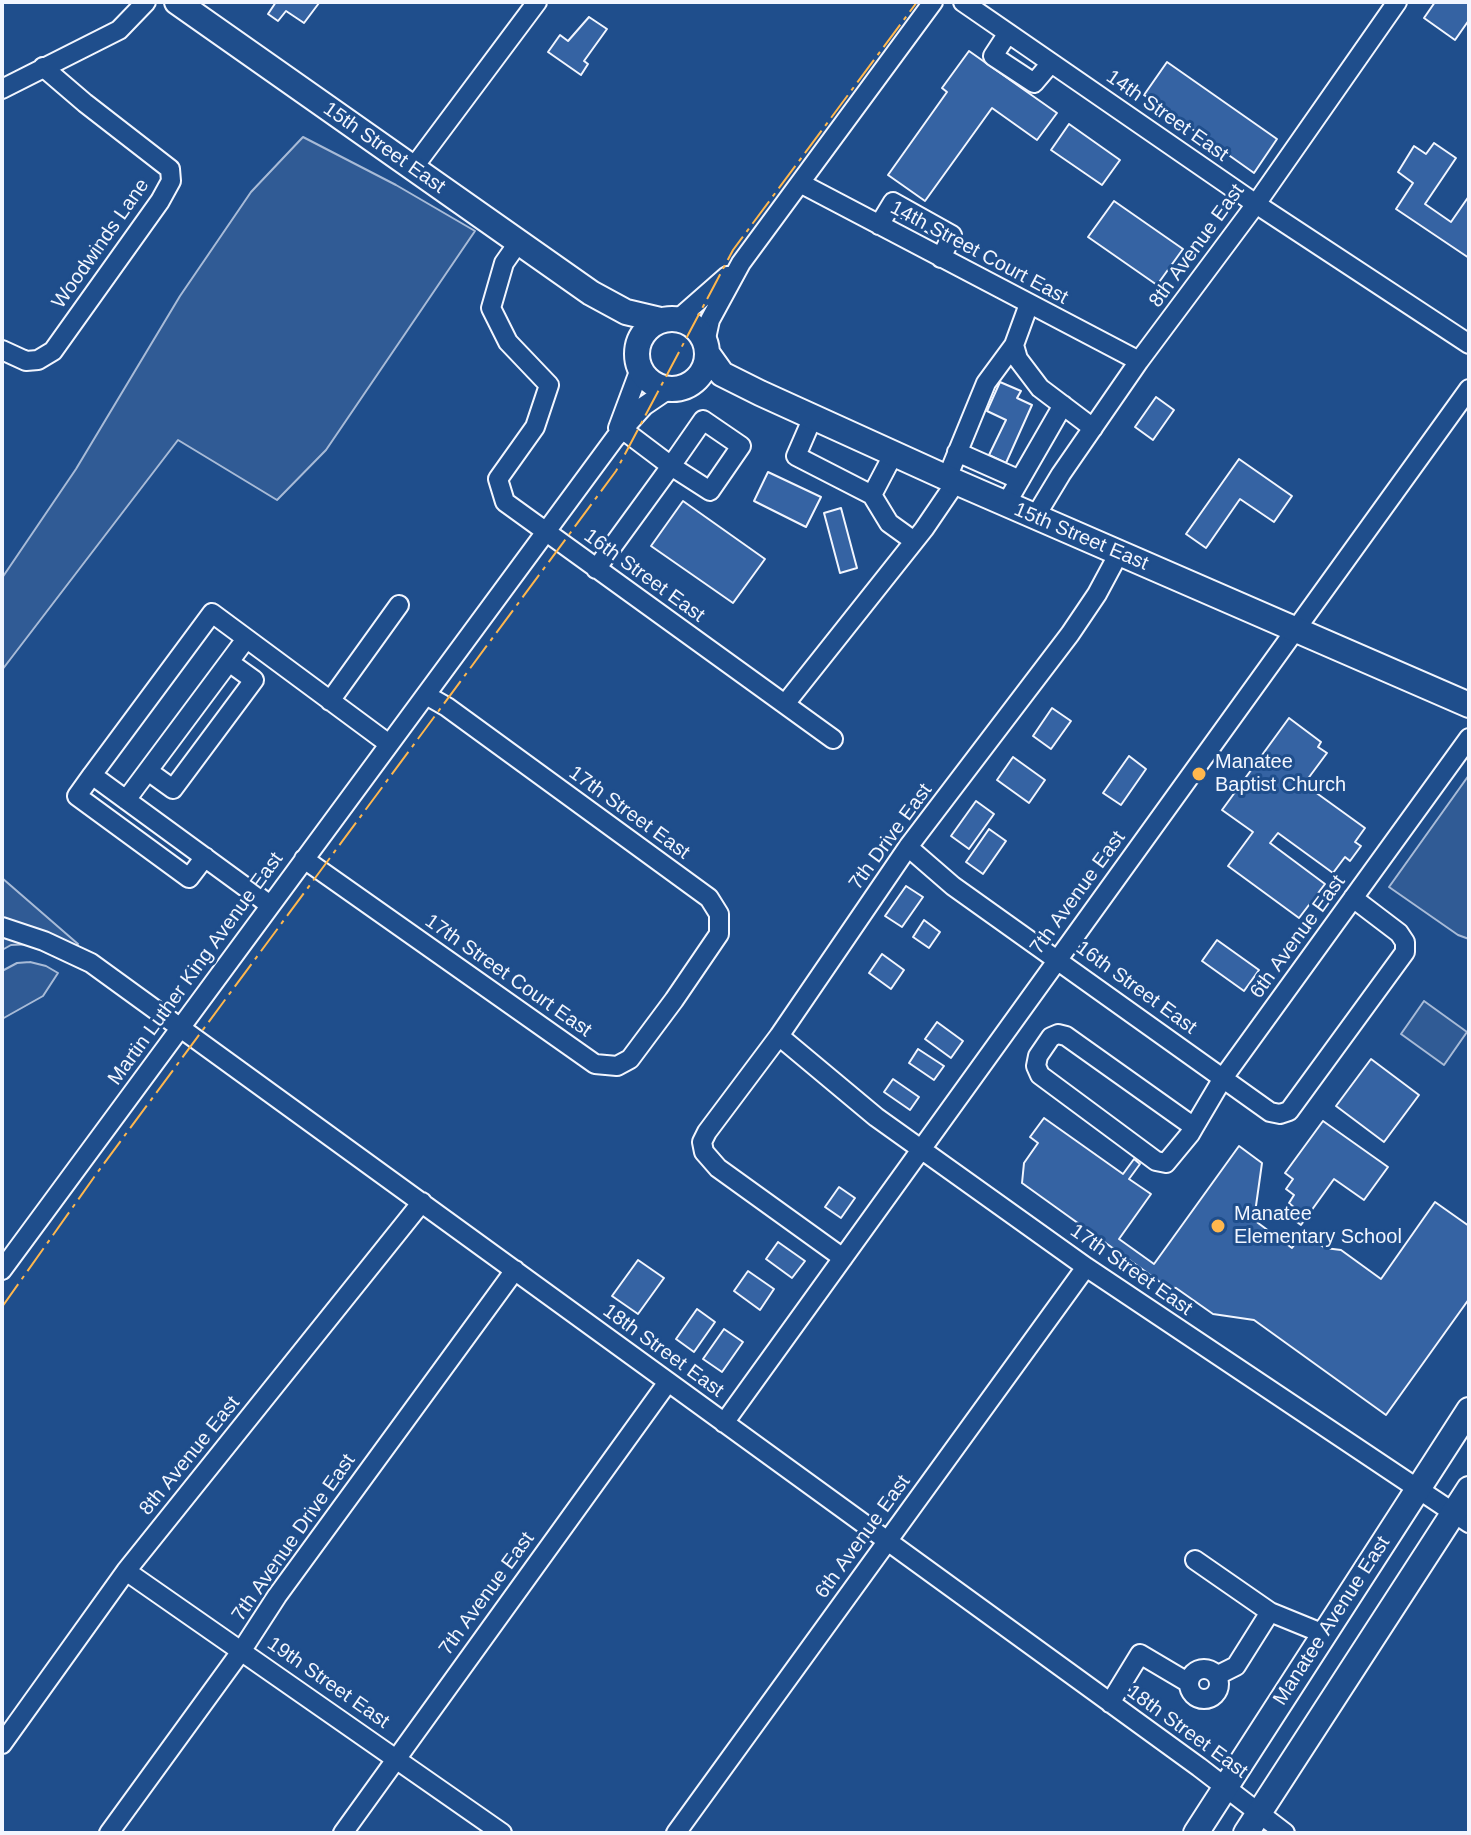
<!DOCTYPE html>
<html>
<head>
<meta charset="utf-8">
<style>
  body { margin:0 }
  #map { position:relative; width:1471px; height:1835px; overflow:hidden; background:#1f4e8c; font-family:Arial,sans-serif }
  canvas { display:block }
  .frame { position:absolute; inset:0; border:4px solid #f2f6ff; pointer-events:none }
</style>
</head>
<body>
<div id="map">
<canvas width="1471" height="1835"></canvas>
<div class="frame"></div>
</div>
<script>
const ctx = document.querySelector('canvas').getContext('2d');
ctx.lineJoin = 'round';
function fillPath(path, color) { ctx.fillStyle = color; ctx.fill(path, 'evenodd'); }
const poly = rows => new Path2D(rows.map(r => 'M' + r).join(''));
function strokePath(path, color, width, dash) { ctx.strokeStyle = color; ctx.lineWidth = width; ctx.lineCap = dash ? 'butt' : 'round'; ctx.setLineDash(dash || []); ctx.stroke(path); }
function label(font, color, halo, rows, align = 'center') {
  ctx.font = font + ' Arial,sans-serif'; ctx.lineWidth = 6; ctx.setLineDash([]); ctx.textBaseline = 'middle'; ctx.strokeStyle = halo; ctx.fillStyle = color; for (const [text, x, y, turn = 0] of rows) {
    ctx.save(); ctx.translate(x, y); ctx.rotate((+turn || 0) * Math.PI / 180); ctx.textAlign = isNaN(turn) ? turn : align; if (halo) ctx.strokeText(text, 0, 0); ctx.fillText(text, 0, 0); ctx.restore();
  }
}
const built = poly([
  [303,137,396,185,475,231,326,450,277,500,178,440,2,670,2,578,76,469,180,296,251,192,303,137],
  [1469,775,1469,939,1458,935,1389,887,1469,775],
  [2,878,78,944,68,959,32,944,11,945,2,950,2,878],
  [30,962,46,966,58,973,43,996,2,1019,2,971,17,963,30,962],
  [1424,1001,1467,1032,1444,1065,1401,1034,1424,1001]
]);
const building = poly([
  [276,2,317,2,319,3,304,23,286,11,278,21,268,14,276,2],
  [1435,2,1469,2,1469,20,1455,40,1424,18,1435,2],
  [589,17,607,29,584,61,588,64,581,75,548,52,560,35,568,41,589,17],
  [969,51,1057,113,1037,140,992,108,925,201,888,175,947,92,942,88,969,51],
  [1167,62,1277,139,1254,173,1144,95,1167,62],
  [1069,124,1120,160,1102,185,1051,150,1069,124],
  [1434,143,1456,158,1425,204,1451,222,1469,196,1469,258,1396,209,1413,183,1398,172,1414,146,1426,154,1434,143],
  [1114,201,1183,249,1157,285,1088,237,1114,201],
  [1000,382,1021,391,1017,398,1032,405,1006,463,989,455,1006,420,987,411,1000,382],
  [1156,397,1174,410,1153,440,1135,427,1156,397],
  [1239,459,1292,496,1274,522,1240,499,1206,548,1186,534,1239,459],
  [768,472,821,497,806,527,754,501,768,472],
  [683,501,765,559,733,603,651,546,683,501],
  [841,508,857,568,840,573,824,513,841,508],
  [1052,708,1071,721,1051,749,1033,736,1052,708],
  [1289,718,1321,742,1318,747,1327,753,1304,784,1365,828,1355,842,1361,846,1350,861,1345,857,1333,873,1278,833,1270,843,1325,884,1299,918,1228,866,1253,832,1222,810,1289,718],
  [1129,756,1146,769,1121,805,1103,793,1129,756],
  [1013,757,1045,780,1029,803,997,780,1013,757],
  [976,801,994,814,969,849,951,836,976,801],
  [989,829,1006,841,983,874,966,862,989,829],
  [906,886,923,897,902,927,885,916,906,886],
  [924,920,940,932,929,948,913,937,924,920],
  [1217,940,1259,970,1244,991,1202,961,1217,940],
  [882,954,904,970,891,989,869,973,882,954],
  [937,1022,963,1041,951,1058,925,1039,937,1022],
  [918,1049,944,1066,934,1080,909,1063,918,1049],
  [1371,1059,1419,1095,1384,1142,1336,1106,1371,1059],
  [893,1079,919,1097,910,1110,884,1092,893,1079],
  [1044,1118,1123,1174,1134,1159,1140,1164,1129,1179,1151,1194,1119,1239,1154,1264,1239,1146,1262,1163,1254,1220,1292,1248,1303,1233,1325,1248,1341,1250,1381,1279,1435,1202,1469,1226,1469,1299,1386,1415,1254,1320,1213,1314,1176,1288,1167,1287,1022,1183,1024,1163,1038,1143,1030,1137,1044,1118],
  [1323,1121,1388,1167,1364,1200,1334,1179,1301,1225,1290,1217,1296,1209,1289,1203,1294,1195,1286,1189,1293,1179,1285,1173,1323,1121],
  [839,1187,855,1198,841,1218,825,1207,839,1187],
  [778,1242,805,1261,792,1278,766,1259,778,1242],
  [638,1260,664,1278,638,1314,612,1296,638,1260],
  [748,1271,774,1289,760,1310,734,1291,748,1271],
  [697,1309,715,1322,694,1352,676,1339,697,1309],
  [724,1329,743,1342,722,1372,703,1359,724,1329]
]);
const minor = poly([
  [963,2,1256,204,1469,344],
  [1008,33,993,56,1034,83,1051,63],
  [2,89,119,30,146,2],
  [413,168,537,2],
  [800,183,1139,361],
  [879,225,893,202,952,235,941,258],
  [518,243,504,263,491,308,508,342,549,385,535,427,498,479,505,502,833,739],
  [1029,304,1014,345,1018,359,1040,388,1093,428],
  [678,319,727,276],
  [705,343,710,320,741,263,933,2],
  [2,350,26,361,38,360,53,351,160,201,171,181,170,169,85,103,43,67],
  [703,420,741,446,710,491,671,466,703,420],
  [809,426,796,456,872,495,889,523,914,541],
  [618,428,640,369],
  [957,452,1020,480],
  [947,478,986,383,1014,345],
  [872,495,894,453],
  [1006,504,1063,405],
  [1035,517,1061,474,1139,361,1256,204,1397,2],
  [596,569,671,466,622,429],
  [330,701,399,605],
  [785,704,924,529,956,482],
  [148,771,173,789,254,680,229,662],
  [92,775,77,796,189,878,205,857],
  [126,800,246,639],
  [908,847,953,886,1270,1112,1280,1114,1289,1111,1405,952,1405,942,1399,933,1353,898],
  [304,859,595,1064,617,1066,630,1059,674,1000,719,934,719,914,709,898,447,707,426,695],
  [270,905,92,775,212,613,389,744],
  [2,927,44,941,91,963,1199,1767,1285,1833],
  [779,1036,876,1117,1086,1267,1469,1523],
  [1194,1127,1066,1036,1058,1034,1051,1037,1038,1056,1036,1066,1040,1075,1156,1161,1166,1163,1190,1134,1194,1127,1223,1078,1469,738],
  [843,1258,718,1168,704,1152,702,1142,707,1132,779,1036,908,847,1070,634,1097,594,1119,553],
  [2,1270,615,438,644,406,669,389],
  [724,1423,1469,389],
  [1195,1560,1270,1612],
  [126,1571,502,1833],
  '1189 1684a15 15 0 1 1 30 0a15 15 0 1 1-30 0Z',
  [1218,1675,1236,1666,1270,1612,1324,1634],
  [1110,1703,1140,1654,1189,1683],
  [2,1744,126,1571,422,1202],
  [109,1833,242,1650,277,1596,515,1270],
  [343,1833,668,1382],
  [676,1833,1086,1267]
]);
const major = poly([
  [177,2,591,293,626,312,660,320],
  '637 354a35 35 0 1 1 70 0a35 35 0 1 1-70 0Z',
  [707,353,722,374,760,393,956,482,1469,705],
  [1196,1833,1469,1410],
  [1246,1833,1469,1489]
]);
const power = poly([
  [2,1307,97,1173,616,471,733,250,917,2]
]);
const markers = [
  [1199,774,8,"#ffb74d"],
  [1218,1226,8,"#ffb74d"]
];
const streetNames = [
  ["14th Street East",1167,116,35],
  ["15th Street East",384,148,35],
  ["Woodwinds Lane",101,244,-55],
  ["8th Avenue East",1197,246,-54],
  ["14th Street Court East",979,253,28],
  ["15th Street East",1081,537,23],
  ["16th Street East",644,576,36],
  ["17th Street East",629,813,36],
  ["7th Drive East",891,837,-54],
  ["7th Avenue East",1078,893,-54],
  ["6th Avenue East",1298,937,-54],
  ["Martin Luther King Avenue East",196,969,-54],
  ["17th Street Court East",508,976,35],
  ["16th Street East",1136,988,36],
  ["17th Street East",1131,1270,35],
  ["18th Street East",663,1351,36],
  ["8th Avenue East",190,1456,-51],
  ["6th Avenue East",863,1537,-54],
  ["7th Avenue Drive East",294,1538,-55],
  ["7th Avenue East",487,1594,-54],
  ["Manatee Avenue East",1332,1621,-57],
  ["19th Street East",328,1683,35],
  ["18th Street East",1187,1732,36]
];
const poiNames = [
  ["Manatee",1215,762],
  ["Baptist Church",1215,785],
  ["Manatee",1234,1214],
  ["Elementary School",1234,1237]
];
fillPath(built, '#305b95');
strokePath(built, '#a8bbd7', 2);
fillPath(building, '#3563a3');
strokePath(building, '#f2f6ff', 2);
strokePath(minor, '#f2f6ff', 22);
strokePath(major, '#f2f6ff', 28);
strokePath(minor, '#1f4e8c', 18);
strokePath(major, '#1f4e8c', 24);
strokePath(power, '#ffb74d', 2, [28, 6, 4, 6]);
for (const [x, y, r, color] of markers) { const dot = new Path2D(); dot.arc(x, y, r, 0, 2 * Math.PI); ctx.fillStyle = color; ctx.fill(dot); strokePath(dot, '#1f4e8c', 3); }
label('20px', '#f2f6ff', '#1f4e8c', streetNames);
label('20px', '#f2f6ff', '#1f4e8c', poiNames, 'left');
</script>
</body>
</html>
